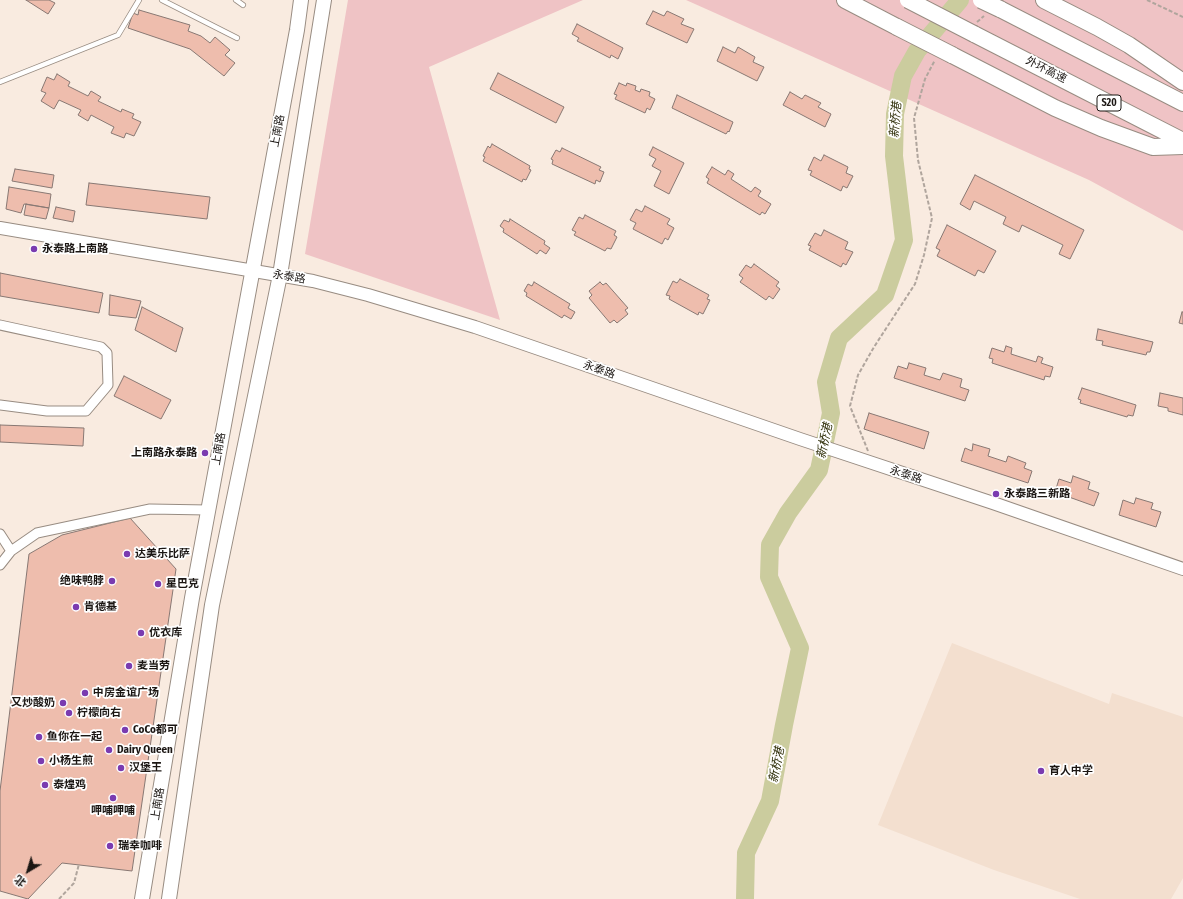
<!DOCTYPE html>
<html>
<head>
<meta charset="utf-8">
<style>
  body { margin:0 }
  #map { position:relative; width:1183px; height:899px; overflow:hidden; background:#f9ebe0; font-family:"Fira Sans Condensed","Noto Sans SC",sans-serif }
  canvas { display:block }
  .north { position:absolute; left:8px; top:851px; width:40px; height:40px; -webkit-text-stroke:3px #fff; paint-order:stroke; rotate:218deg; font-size:11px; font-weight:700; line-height:16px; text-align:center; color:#1b1613 }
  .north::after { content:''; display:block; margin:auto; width:14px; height:18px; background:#1b1613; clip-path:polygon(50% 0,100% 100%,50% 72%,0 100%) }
</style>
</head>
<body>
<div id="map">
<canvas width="1183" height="899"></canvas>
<div class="north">北</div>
</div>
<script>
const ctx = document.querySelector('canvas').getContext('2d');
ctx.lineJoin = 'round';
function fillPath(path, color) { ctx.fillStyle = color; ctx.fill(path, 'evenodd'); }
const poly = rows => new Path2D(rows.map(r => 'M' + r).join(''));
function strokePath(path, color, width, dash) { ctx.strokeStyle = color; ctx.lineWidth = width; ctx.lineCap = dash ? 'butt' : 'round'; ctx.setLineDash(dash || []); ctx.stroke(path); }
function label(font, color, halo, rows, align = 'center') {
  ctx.font = font + ' "Fira Sans Condensed","Noto Sans SC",sans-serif'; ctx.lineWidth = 3.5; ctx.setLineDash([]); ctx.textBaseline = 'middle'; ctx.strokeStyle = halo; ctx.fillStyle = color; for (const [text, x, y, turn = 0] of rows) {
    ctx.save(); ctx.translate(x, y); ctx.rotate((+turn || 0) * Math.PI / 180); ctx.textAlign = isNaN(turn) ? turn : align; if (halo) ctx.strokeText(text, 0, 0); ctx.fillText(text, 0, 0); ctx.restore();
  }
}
const built = poly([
  [952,643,1109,704,1112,693,1183,717,1183,878,1171,899,1080,899,994,870,878,825]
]);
const green = poly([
  [348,0,583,0,429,67,500,320,305,254],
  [686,0,1183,0,1183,231,1089,180]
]);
const river = poly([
  [745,899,746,853,770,801,784,725,800,648,769,577,770,545,788,513,819,470,831,413,826,382,839,338,885,295,904,240,894,156,895,114,903,76,917,51,960,0]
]);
const building = poly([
  [26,0,49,0,55,3,48,14,26,0],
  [139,10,190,25,188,31,201,36,210,43,215,37,230,50,225,55,235,63,224,76,190,49,128,28,133,13,138,15,139,10],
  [653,11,664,16,667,11,684,19,681,24,694,29,687,43,646,24,653,11],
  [577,24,623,48,618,59,611,55,610,58,577,41,579,38,572,34,577,24],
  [723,47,735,53,738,47,755,57,753,62,764,67,757,81,717,61,723,47],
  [498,73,564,107,556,123,490,89,498,73],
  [57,74,70,82,68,86,88,96,91,91,101,97,98,101,121,112,122,109,134,114,132,118,141,122,134,136,126,133,124,138,111,133,114,127,91,115,88,121,78,115,81,110,59,100,54,109,41,101,46,93,41,91,47,77,54,80,57,74],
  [619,83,626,86,627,83,636,86,635,90,640,92,641,89,650,92,649,96,655,99,650,110,647,108,645,113,615,99,617,95,614,94,619,83],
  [790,92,802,99,805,95,821,103,818,107,831,114,825,127,783,105,790,92],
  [677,95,733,122,729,132,728,131,726,134,672,108,677,95],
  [492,144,530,166,529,169,531,170,526,180,523,179,522,182,483,161,485,157,483,156,488,146,490,148,492,144],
  [653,147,684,163,669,194,654,186,661,171,652,166,656,159,649,155,653,147],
  [562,148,601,167,599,170,604,172,600,182,596,180,595,184,552,164,553,160,551,159,556,150,560,152,562,148],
  [824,155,848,167,846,173,853,176,847,188,843,186,841,191,810,175,812,171,808,170,814,157,821,161,824,155],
  [712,167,725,175,728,170,734,174,731,179,751,192,755,187,761,191,758,196,771,204,765,214,762,212,760,215,707,183,709,179,706,177,712,167],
  [15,169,54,175,52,188,12,181,15,169],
  [975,175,1084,230,1070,259,1059,254,1063,245,1022,225,1019,232,1003,224,1006,217,974,201,970,210,960,204,975,175],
  [89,183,210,197,207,219,86,205,89,183],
  [9,187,51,194,49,208,24,204,21,213,6,209,9,187],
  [26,204,49,208,46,219,24,215,26,204],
  [645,206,670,219,667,224,674,228,668,240,665,238,662,244,633,229,636,223,630,220,636,209,642,212,645,206],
  [56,207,75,211,73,222,53,218,56,207],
  [585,215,616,231,614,235,617,237,611,249,607,248,605,251,574,235,576,232,572,230,579,217,583,219,585,215],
  [510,219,545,241,544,244,550,248,546,254,540,250,537,254,503,232,504,229,500,226,504,220,509,222,510,219],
  [947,225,996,251,984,273,978,270,975,276,937,256,940,250,936,248,947,225],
  [824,230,848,242,845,249,853,252,846,265,843,263,841,267,809,250,811,246,808,245,815,233,821,236,824,230],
  [754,264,779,282,776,286,780,289,773,299,769,296,766,300,740,282,743,278,739,275,746,265,751,268,754,264],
  [0,273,103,293,99,313,0,296,0,273],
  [680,279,709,295,707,299,710,300,703,314,699,312,698,315,669,299,670,296,666,295,673,281,677,283,680,279],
  [534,282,570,304,568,308,575,312,571,319,564,315,562,318,526,296,527,293,524,291,528,284,532,286,534,282],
  [600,282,603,285,606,283,628,308,625,310,628,314,617,323,614,320,610,323,589,298,592,295,589,291,600,282],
  [110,295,141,301,136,318,109,315,110,295],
  [142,307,183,328,176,352,135,330,142,307],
  [1182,312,1183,312,1183,324,1179,323,1182,312],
  [1098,329,1153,342,1150,352,1147,352,1146,355,1102,345,1103,341,1096,340,1098,329],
  [1006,346,1012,348,1011,354,1036,362,1038,356,1043,358,1041,363,1053,367,1050,377,1045,376,1044,380,992,363,993,359,989,358,992,348,1004,352,1006,346],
  [909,363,926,368,924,375,940,380,943,373,962,379,960,387,969,390,965,401,894,378,898,366,907,369,909,363],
  [124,376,171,400,161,419,114,396,124,376],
  [1082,388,1136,405,1133,416,1128,415,1127,417,1080,403,1081,400,1078,399,1082,388],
  [1160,393,1183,398,1183,415,1168,411,1168,408,1158,406,1160,393],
  [869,413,929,432,924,449,864,429,869,413],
  [0,425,84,428,83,446,0,442,0,425],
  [973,444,990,449,988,456,1006,462,1008,456,1026,463,1024,468,1032,471,1028,483,961,461,965,448,972,451,973,444],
  [1073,476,1090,482,1088,489,1099,493,1094,506,1055,492,1059,479,1071,483,1073,476],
  [1136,498,1153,503,1151,509,1161,512,1156,527,1119,515,1123,500,1134,504,1136,498],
  [130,518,176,569,132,871,62,863,28,899,0,891,0,791,29,554,62,535,130,518]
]);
const path = poly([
  [1147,0,1183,17],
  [977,22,984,16],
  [868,451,850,406,858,375,874,347,915,284,924,255,932,218,918,160,914,118,925,79,935,60],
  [59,899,74,883,79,864]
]);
const lane = poly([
  [162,0,237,38],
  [236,0,243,5],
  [0,82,118,35,139,0]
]);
const street = poly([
  [0,325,101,347,107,353,108,385,86,411,47,411,0,405],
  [0,534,11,551],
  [0,565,11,551,37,533,150,509,208,510]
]);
const secondary = poly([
  [0,228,313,281,368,295,475,327,800,439,993,503,1183,569]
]);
const primary = poly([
  [142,899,192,598,297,30,301,0],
  [169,899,212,605,280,275,324,0]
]);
const highway = poly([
  [845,0,897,27],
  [1044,0,1097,27,1129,45,1183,82],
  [1000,9,1183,103],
  [974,34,1183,141],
  [952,55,1055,108,1101,128,1153,147,1183,146]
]);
const highwayBridge = poly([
  [908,0,974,34],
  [981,0,1000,9],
  [897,27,952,55]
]);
const markers = [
  [34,249,4,"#7a3bb0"],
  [205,453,4,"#7a3bb0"],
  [996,494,4,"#7a3bb0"],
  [127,554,4,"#7a3bb0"],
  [112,581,4,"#7a3bb0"],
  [158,584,4,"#7a3bb0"],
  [76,607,4,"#7a3bb0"],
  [141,633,4,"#7a3bb0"],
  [129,666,4,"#7a3bb0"],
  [85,693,4,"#7a3bb0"],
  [63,703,4,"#7a3bb0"],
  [69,713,4,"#7a3bb0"],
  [125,730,4,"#7a3bb0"],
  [39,737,4,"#7a3bb0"],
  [109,750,4,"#7a3bb0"],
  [41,761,4,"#7a3bb0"],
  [121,768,4,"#7a3bb0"],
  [1041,771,4,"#7a3bb0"],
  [45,785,4,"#7a3bb0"],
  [113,798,4,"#7a3bb0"],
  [110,846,4,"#7a3bb0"]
];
const shields = [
  [1109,103,24]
];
const shieldNames = [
  ["S20",1109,103]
];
const streetNames = [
  ["外环高速",1046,70,27],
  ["上南路",278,131,-79],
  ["永泰路",289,277,10],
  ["永泰路",599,370,19],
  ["上南路",219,449,-80],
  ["永泰路",906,475,18],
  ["上南路",158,804,-81]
];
const poiNames = [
  ["永泰路上南路",42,249],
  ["上南路永泰路",197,453,"right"],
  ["永泰路三新路",1004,494],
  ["达美乐比萨",135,554],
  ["绝味鸭脖",104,581,"right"],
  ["星巴克",166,584],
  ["肯德基",84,607],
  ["优衣库",149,633],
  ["麦当劳",137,666],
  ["中房金谊广场",93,693],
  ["又炒酸奶",55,703,"right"],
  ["柠檬向右",77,713],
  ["CoCo都可",133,730],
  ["鱼你在一起",47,737],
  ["Dairy Queen",117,750],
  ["小杨生煎",49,761],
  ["汉堡王",129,768],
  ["育人中学",1049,771],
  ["泰煌鸡",53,785],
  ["呷哺呷哺",113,811,"center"],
  ["瑞幸咖啡",118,846]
];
const waterNames = [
  ["新桥港",896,120,-85],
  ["新桥港",825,441,-78],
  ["新桥港",777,765,-79]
];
fillPath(built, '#f3dfcf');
fillPath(green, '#efc3c5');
strokePath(river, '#cbcc9e', 18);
fillPath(building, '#eebdad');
strokePath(building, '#887873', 1);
strokePath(lane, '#988c82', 6);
strokePath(street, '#988c82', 11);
strokePath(secondary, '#988c82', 14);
strokePath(primary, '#988c82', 16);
strokePath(highway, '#988c82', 18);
strokePath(path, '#b0a59d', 2, [4, 2]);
strokePath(lane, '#fff', 4.5);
strokePath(street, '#fff', 9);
strokePath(secondary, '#fff', 12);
strokePath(primary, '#fff', 14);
strokePath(highway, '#fff', 16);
strokePath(highwayBridge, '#988c82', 18, []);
strokePath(highwayBridge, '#fff', 16);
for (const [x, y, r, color] of markers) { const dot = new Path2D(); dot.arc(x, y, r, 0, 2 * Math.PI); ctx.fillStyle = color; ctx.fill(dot); strokePath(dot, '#fff', 1.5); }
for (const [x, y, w] of shields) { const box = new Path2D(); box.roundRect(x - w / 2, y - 8, w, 16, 3); ctx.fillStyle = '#fff'; ctx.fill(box); strokePath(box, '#1b1613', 1); }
label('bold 10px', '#1b1613', null, shieldNames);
label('11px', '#1b1613', '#fff', streetNames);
label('bold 11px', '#1b1613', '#fff', poiNames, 'left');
label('italic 12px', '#2d2c06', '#fff', waterNames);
</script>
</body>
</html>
